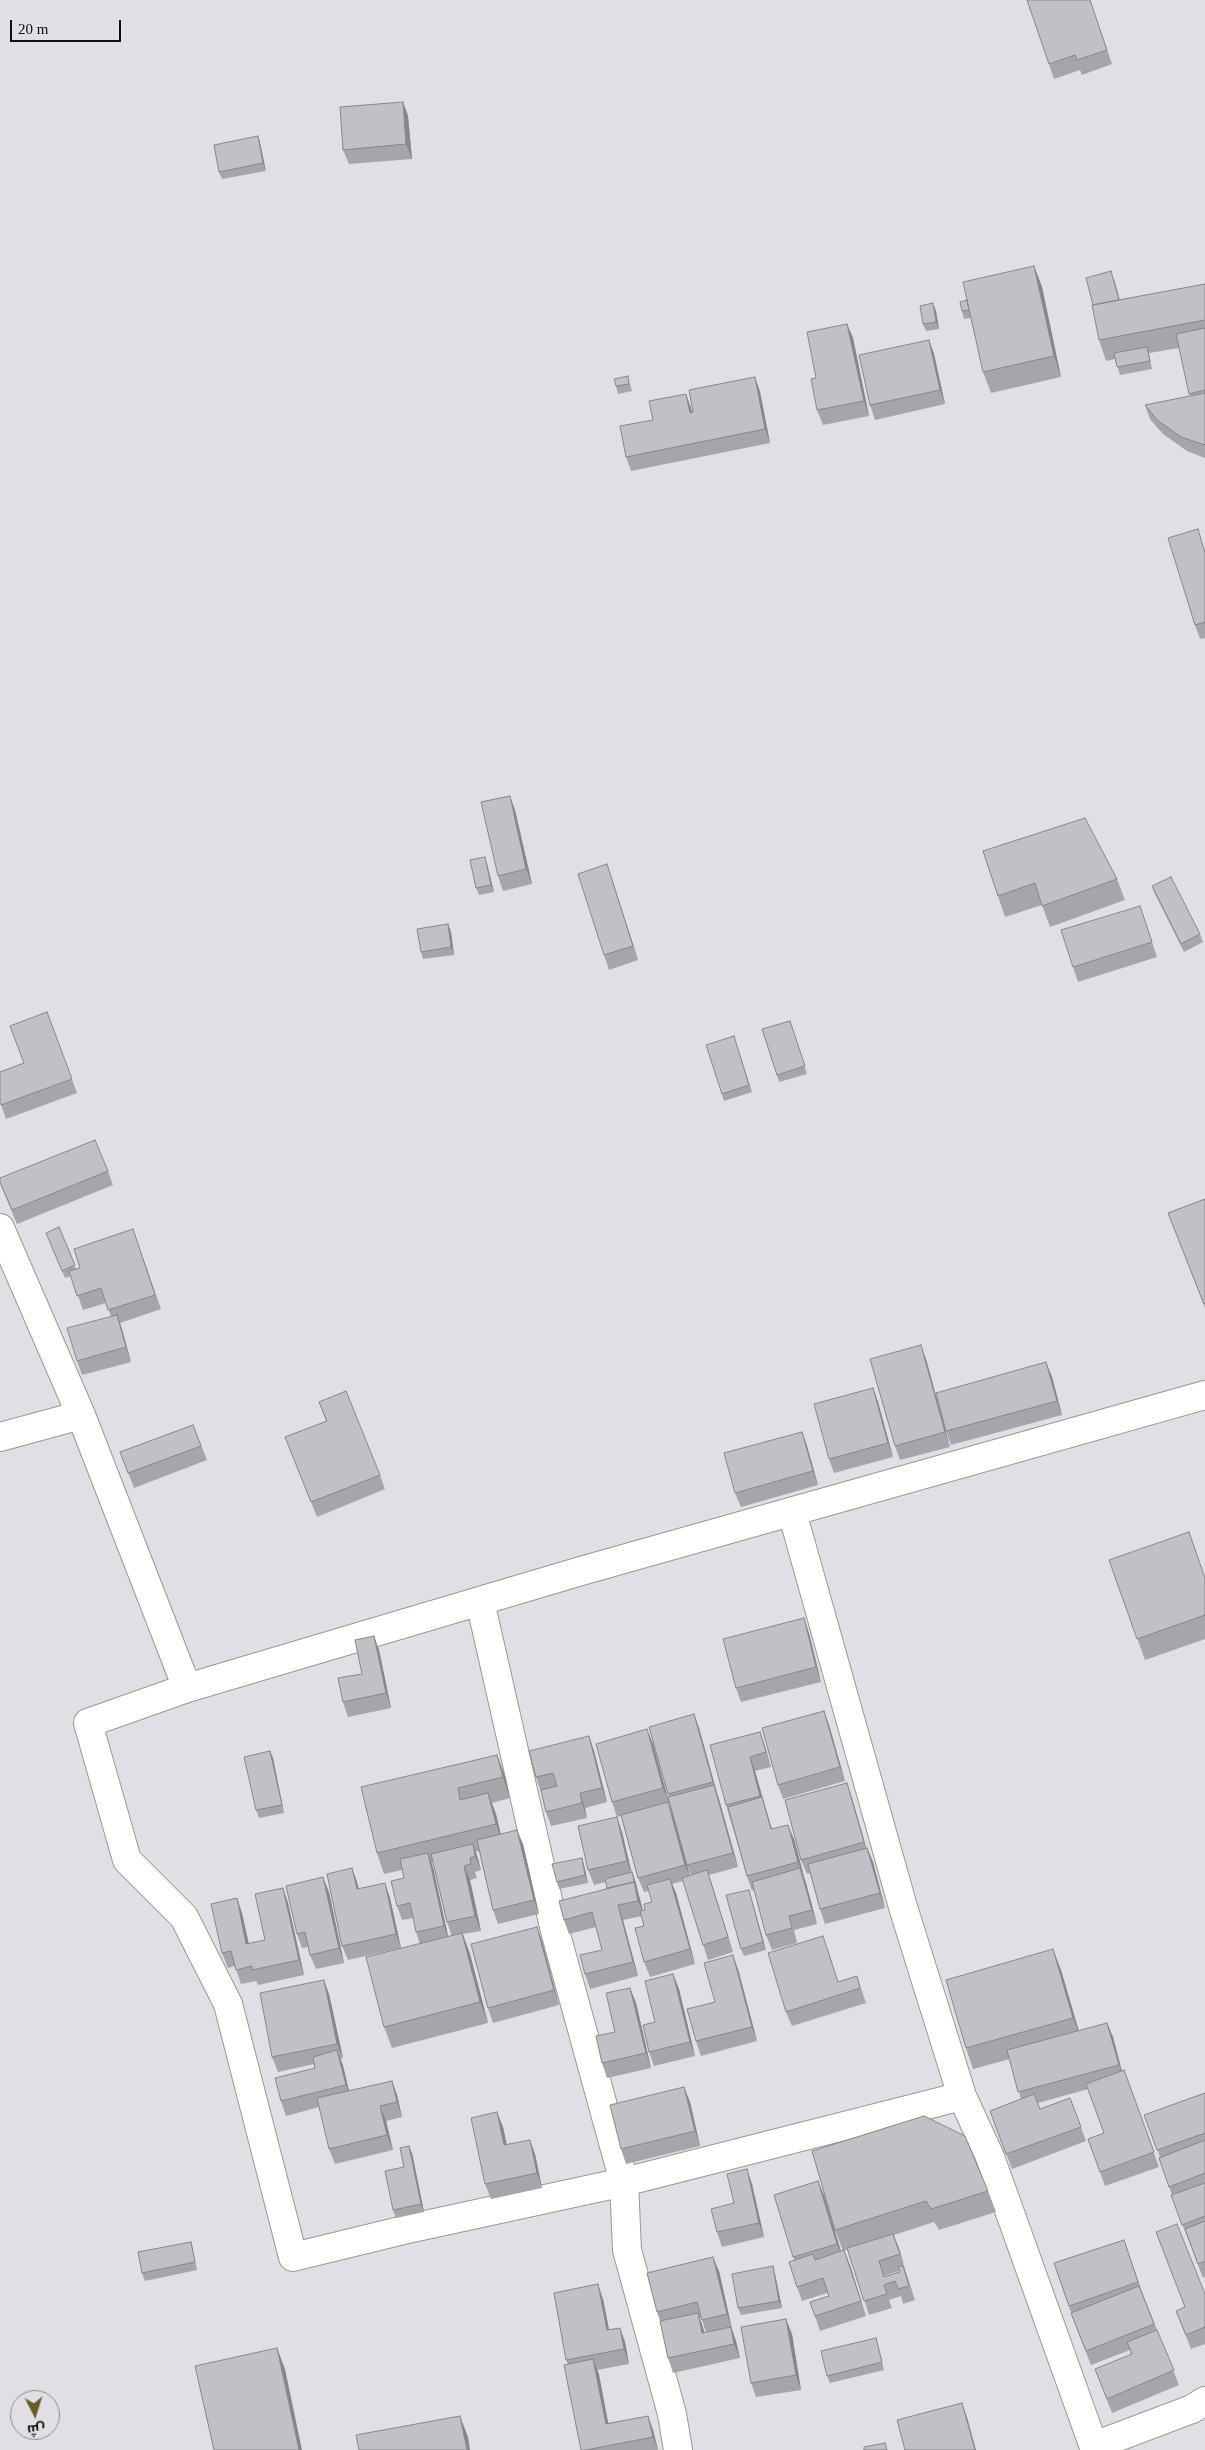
<!DOCTYPE html>
<html>
<head>
<meta charset="utf-8">
<style>
  body { margin:0 }
  #map { position:relative; width:1205px; height:2450px; overflow:hidden; background:#e2dfe4; font-family:"Times New Roman",Cairo,serif }
  canvas { display:block }
  .north { position:absolute; left:10px; top:2390px; width:50px; height:50px; box-sizing:border-box; background:#e2dfe4; border:1px solid #8e8b8f; border-radius:50%; rotate:175deg; font-size:14px; font-weight:700; line-height:20px; text-align:center; color:#0f0e10 }
  .north::after { content:''; display:block; margin:auto; width:18px; height:22px; background:#685c29; clip-path:polygon(50% 0,100% 100%,50% 72%,0 100%) }
  .scale { position:absolute; left:10px; top:20px; width:111px; height:22px; box-sizing:border-box; border:2px solid #0f0e10; border-top:0; padding-left:6px; font-size:15px; line-height:18px; white-space:nowrap; color:#0f0e10; -webkit-text-stroke:4px #e2dfe4; paint-order:stroke }
</style>
</head>
<body>
<div id="map">
<canvas width="1205" height="2450"></canvas>
<div class="north">ش</div>
<div class="scale">20 m</div>
</div>
<script>
const ctx = document.querySelector('canvas').getContext('2d');
ctx.lineJoin = 'round';
const poly = rows => new Path2D(rows.map(r => 'M' + r).join(''));
function strokePath(path, color, width, dash) { ctx.strokeStyle = color; ctx.lineWidth = width; ctx.lineCap = dash ? 'butt' : 'round'; ctx.setLineDash(dash || []); ctx.stroke(path); }
function fillPath(path, color) { ctx.fillStyle = color; ctx.fill(path, 'evenodd'); }
const minor = poly([
  [0,1228,81,1415,187,1688,581,1571,1205,1395],
  [0,1437,81,1415],
  [792,1512,903,1907,962,2096,990,2157,1095,2450],
  [480,1601,555,1931,624,2182,627,2250,672,2414,678,2450],
  [187,1688,88,1723,127,1860,184,1917,228,2004,293,2257,412,2228,624,2182,962,2096],
  [1094,2446,1192,2409,1205,2401]
]);
const wall = poly([
  [1027,0,1090,0,1112,64,1082,75,1080,70,1054,79],
  [403,102,408,116,412,159,349,164,343,150],
  [258,136,260,143,266,171,222,179,219,172],
  [1034,266,1042,287,1061,377,991,393,983,372,971,318,964,319,962,311,967,300],
  [1114,278,1120,300,1205,284,1205,458,1187,451,1163,434,1150,419,1145,405,1190,396,1179,348,1149,353,1152,369,1120,375,1115,359,1106,361,1099,340],
  [936,311,939,329,926,331,923,324],
  [847,324,853,338,869,416,823,425,817,410,816,378],
  [929,340,934,354,945,404,875,420,870,405],
  [755,377,760,392,770,443,631,471,626,457,653,420,686,394,692,412],
  [630,383,632,391,618,394,616,386],
  [1205,550,1205,638,1200,639,1195,625],
  [515,810,532,884,503,891,498,876],
  [983,851,1117,879,1125,900,1050,927,1042,905,1005,917],
  [487,864,494,892,479,895,476,888],
  [607,864,638,960,609,970,604,955],
  [1152,886,1200,934,1203,942,1184,952,1155,894],
  [1140,906,1157,957,1078,982,1073,967],
  [448,924,451,932,454,955,423,959,421,952],
  [47,1012,77,1093,6,1119,1,1105,24,1063],
  [790,1021,807,1074,779,1082,762,1029],
  [734,1036,752,1092,724,1101,722,1094],
  [108,1171,113,1185,17,1224,0,1183],
  [1205,1199,1205,1308,1168,1213],
  [59,1227,76,1269,138,1243,161,1309,120,1323,131,1362,82,1375,77,1361,111,1316,106,1303,83,1310,71,1276,65,1278,49,1240],
  [926,1359,950,1447,900,1460,895,1446],
  [1046,1362,1052,1377,1062,1415,951,1445,946,1431],
  [873,1388,878,1402,893,1457,834,1473,829,1459],
  [319,1402,380,1475,385,1489,317,1517,285,1437,326,1421],
  [193,1425,207,1460,134,1488,120,1452],
  [802,1432,807,1446,818,1485,741,1507,735,1493],
  [1109,1560,1205,1577,1205,1639,1145,1660],
  [809,1633,821,1682,741,1702,736,1688],
  [374,1636,379,1650,391,1708,348,1717,343,1702,362,1674],
  [824,1711,829,1725,845,1781,783,1799,778,1785],
  [694,1714,699,1728,738,1867,709,1875,733,1952,708,1960,683,1881,672,1884,676,1893,695,1964,650,1977,644,1962,644,1926,642,1916,623,1920,638,1976,590,1989,585,1974,602,1950,596,1927,569,1934,564,1920,607,1888,606,1882,594,1885,588,1870,617,1817,622,1832,632,1873,635,1880,643,1910,645,1910,652,1902,649,1891,644,1892,638,1878,621,1816,617,1817,612,1802,653,1744,669,1802,668,1803,673,1816,690,1876,691,1875,687,1865,669,1797,649,1727],
  [760,1732,771,1767,755,1771,762,1798,772,1829,794,1839,817,1924,794,1930,797,1943,772,1950,766,1935,754,1890,752,1891,747,1876,726,1805],
  [589,1736,594,1751,607,1802,585,1808,587,1818,551,1826,546,1812,541,1792,536,1777],
  [270,1751,273,1758,284,1813,259,1818,256,1810],
  [497,1755,505,1776,510,1798,492,1803,496,1814,501,1834,523,1844,539,1914,498,1924,493,1910,479,1851,476,1852,481,1870,475,1872,477,1878,470,1880,481,1931,463,1934,470,1954,488,2023,392,2048,384,2027,420,1944,416,1932,413,1918,402,1920,397,1906,404,1878,402,1870,384,1874,377,1853],
  [433,1862,447,1922,452,1936,448,1936,431,1863],
  [852,1798,866,1848,867,1848,873,1862,885,1908,825,1924,820,1909,810,1873,807,1874,801,1860],
  [582,1858,584,1865,588,1883,559,1889,557,1882],
  [352,1868,357,1882,359,1889,385,1883,390,1898,401,1948,348,1960,342,1946],
  [283,1888,288,1903,304,1975,258,1985,256,1981,241,1984,235,1966,228,1968,222,1953,237,1898,242,1913,249,1944,265,1940],
  [749,1890,766,1950,744,1956,741,1949],
  [329,1892,344,1963,316,1969,310,1955,308,1947,302,1948,297,1934],
  [537,1927,542,1941,559,2005,493,2023,488,2008],
  [828,1950,838,1982,857,1976,866,2003,792,2026,786,2012],
  [738,1969,757,2041,701,2056,696,2041,715,2002],
  [1061,1970,1079,2031,1107,2023,1113,2037,1122,2071,1124,2070,1159,2167,1105,2186,1088,2139,1104,2133,1088,2089,1038,2103,1040,2109,1070,2098,1086,2141,1012,2169,990,2111,1021,2099,1010,2059,973,2069,966,2048],
  [673,1974,679,1989,695,2056,654,2066,649,2052,655,2022],
  [630,1988,636,2003,651,2068,607,2078,602,2063,615,2032],
  [329,1994,343,2058,340,2059,349,2091,392,2081,397,2095,402,2117,386,2121,393,2150,335,2164,329,2149,319,2107,286,2116,281,2101,315,2068,314,2064,278,2072,272,2057],
  [684,2087,690,2102,700,2146,626,2164,621,2149],
  [1205,2093,1205,2277,1203,2278,1171,2195,1172,2195,1159,2158,1160,2157,1144,2115],
  [503,2127,506,2145,535,2154,542,2188,491,2199,485,2184],
  [812,2151,988,2191,996,2212,939,2230,934,2222,894,2235,915,2300,903,2304,901,2296,889,2300,892,2308,869,2315,848,2249,843,2251,835,2230],
  [899,2271,900,2272,885,2277,884,2276],
  [412,2153,424,2212,396,2218,393,2210,404,2167],
  [752,2184,764,2237,722,2247,717,2232,734,2203],
  [774,2195,824,2195,841,2252,850,2265,866,2316,820,2331,810,2302,829,2296,827,2293,802,2301,797,2287,794,2260],
  [1156,2232,1205,2294,1205,2344,1191,2349,1176,2311,1185,2307],
  [1124,2240,1144,2297,1179,2385,1112,2413,1095,2369,1131,2355,1130,2350,1091,2365,1076,2327,1054,2263],
  [191,2242,193,2249,197,2270,145,2281,142,2273],
  [719,2271,732,2329,736,2341,740,2358,673,2373,668,2358,660,2321,657,2312],
  [699,2317,701,2317,706,2332,704,2333],
  [775,2274,782,2308,741,2315,738,2308],
  [603,2299,609,2330,620,2328,625,2342,629,2364,597,2370,608,2423,648,2416,653,2430,658,2450,581,2450,568,2364,566,2360],
  [792,2334,801,2390,756,2397,751,2383],
  [876,2338,878,2345,884,2370,830,2383,827,2376]
]);
const shadedWall = poly([
  [403,102,408,116,412,159,406,144],
  [258,136,260,143,266,171,263,163],
  [1034,266,1042,287,1061,377,1054,356],
  [933,303,936,311,939,329,936,322],
  [847,324,853,338,869,416,864,401],
  [929,340,934,354,945,404,940,390],
  [755,377,760,392,770,443,765,429],
  [686,394,691,408,695,427,690,413],
  [510,796,515,810,532,884,526,869],
  [485,857,487,864,494,892,491,885],
  [607,864,612,879,638,960,633,946],
  [448,924,451,932,454,955,451,947],
  [117,1315,122,1329,131,1362,126,1347],
  [921,1345,926,1359,950,1447,945,1432],
  [1046,1362,1052,1377,1062,1415,1057,1401],
  [873,1388,878,1402,893,1457,888,1443],
  [802,1432,807,1446,818,1485,813,1471],
  [804,1618,809,1633,821,1682,816,1667],
  [374,1636,379,1650,391,1708,386,1693],
  [824,1711,829,1725,845,1781,840,1767],
  [694,1714,699,1728,718,1797,713,1782],
  [647,1729,653,1744,669,1802,663,1788],
  [760,1732,765,1746,771,1767,766,1752],
  [589,1736,594,1751,607,1802,602,1788],
  [270,1751,273,1758,284,1813,282,1805],
  [497,1755,505,1776,510,1798,503,1777],
  [750,1757,755,1771,776,1844,760,1796],
  [847,1783,852,1798,869,1857,864,1842],
  [714,1785,719,1799,738,1867,733,1853],
  [488,1793,496,1814,503,1845,496,1824],
  [580,1793,585,1808,587,1818,582,1803],
  [668,1802,673,1816,691,1879,685,1865],
  [617,1817,622,1832,632,1876,627,1861],
  [788,1825,794,1839,804,1877,798,1862],
  [517,1830,523,1844,539,1914,534,1900],
  [473,1844,478,1859,481,1870,475,1856],
  [867,1848,873,1862,885,1908,880,1893],
  [428,1853,433,1867,449,1940,444,1926],
  [582,1858,584,1865,588,1883,585,1875],
  [464,1866,470,1880,481,1931,475,1916],
  [352,1868,357,1882,362,1904,357,1889],
  [800,1868,806,1883,817,1924,812,1910],
  [707,1870,712,1885,733,1952,728,1937],
  [632,1872,635,1880,638,1892,635,1885],
  [323,1877,329,1892,344,1963,339,1948],
  [670,1879,676,1893,695,1964,690,1949],
  [634,1882,639,1896,644,1915,638,1901],
  [385,1883,390,1898,401,1948,396,1934],
  [283,1888,288,1903,304,1975,299,1960],
  [749,1890,751,1897,766,1950,763,1942],
  [237,1898,242,1913,252,1959,246,1944],
  [618,1905,623,1920,638,1976,633,1962],
  [537,1927,542,1941,559,2005,554,1990],
  [462,1933,470,1954,488,2023,480,2002],
  [1053,1949,1061,1970,1081,2039,1073,2018],
  [733,1955,738,1969,757,2041,752,2027],
  [673,1974,679,1989,695,2056,690,2042],
  [324,1980,329,1994,343,2058,337,2044],
  [630,1988,636,2003,651,2068,646,2053],
  [1107,2023,1113,2037,1124,2080,1119,2065],
  [337,2050,343,2065,351,2099,346,2085],
  [392,2081,397,2095,402,2117,397,2102],
  [684,2087,690,2102,700,2146,695,2131],
  [380,2106,386,2121,393,2150,387,2135],
  [497,2112,503,2127,510,2159,504,2145],
  [530,2140,535,2154,542,2188,537,2173],
  [409,2146,412,2153,424,2212,421,2204],
  [747,2169,752,2184,764,2237,759,2223],
  [818,2181,824,2195,843,2258,837,2244],
  [893,2234,899,2248,905,2269,900,2254],
  [844,2250,850,2265,866,2316],
  [713,2257,719,2271,732,2329,727,2314],
  [773,2266,775,2274,782,2308,779,2301],
  [598,2284,603,2299,612,2345,607,2330],
  [698,2313,703,2327,708,2347,702,2333],
  [786,2319,792,2334,801,2390,796,2375],
  [731,2327,736,2341,740,2358,734,2344],
  [620,2328,625,2342,629,2364,624,2349],
  [277,2348,285,2369,302,2450,299,2450],
  [593,2359,599,2374,611,2438,606,2424],
  [962,2403,967,2417,976,2450,975,2450],
  [460,2416,468,2437,470,2450,467,2450],
  [648,2416,653,2430,658,2450,653,2437]
]);
const building = poly([
  [1027,0,1090,0,1107,50,1077,60,1075,55,1049,64,1027,0],
  [403,102,406,144,343,150,340,107,403,102],
  [258,136,263,163,219,172,214,145,258,136],
  [1034,266,1054,356,983,372,963,282,1034,266],
  [1111,271,1119,300,1093,305,1086,278,1111,271],
  [1205,284,1205,320,1099,340,1092,305,1205,284],
  [967,300,969,310,962,311,960,302,967,300],
  [933,303,936,322,923,324,920,306,933,303],
  [847,324,864,401,817,410,811,379,816,378,807,332,847,324],
  [1205,328,1205,390,1189,394,1176,334,1205,328],
  [929,340,940,390,870,405,859,355,929,340],
  [1147,347,1150,361,1117,367,1114,353,1147,347],
  [628,376,629,384,616,386,614,379,628,376],
  [755,377,765,429,626,457,620,426,653,420,649,401,686,394,690,413,693,412,689,390,755,377],
  [1205,393,1205,445,1181,437,1157,420,1145,405,1205,393],
  [1198,529,1205,553,1205,622,1195,625,1168,538,1198,529],
  [510,796,526,869,498,876,481,802,510,796],
  [1085,818,1117,879,1042,906,1035,883,998,896,983,851,1085,818],
  [485,857,491,885,476,888,470,860,485,857],
  [607,864,633,946,604,955,578,874,607,864],
  [1171,877,1200,934,1181,944,1152,886,1171,877],
  [1140,906,1152,942,1073,967,1061,930,1140,906],
  [448,924,451,947,421,952,417,929,448,924],
  [47,1012,72,1079,1,1105,0,1102,0,1072,24,1063,10,1026,47,1012],
  [790,1021,805,1066,777,1075,762,1029,790,1021],
  [734,1036,749,1085,722,1094,706,1045,734,1036],
  [95,1140,108,1171,12,1210,0,1182,0,1178,95,1140],
  [1205,1199,1205,1304,1204,1304,1168,1213,1205,1199],
  [59,1227,75,1265,62,1271,46,1233,59,1227],
  [133,1229,155,1295,108,1310,101,1288,77,1296,69,1271,80,1268,74,1249,133,1229],
  [117,1315,126,1347,77,1361,67,1328,117,1315],
  [921,1345,945,1432,895,1446,870,1359,921,1345],
  [1046,1362,1057,1401,946,1431,936,1393,1046,1362],
  [873,1388,888,1443,829,1459,814,1404,873,1388],
  [346,1391,380,1475,311,1502,285,1437,327,1421,319,1402,346,1391],
  [193,1425,201,1446,128,1473,120,1452,193,1425],
  [802,1432,813,1471,735,1493,724,1453,802,1432],
  [1189,1532,1205,1578,1205,1615,1137,1639,1109,1560,1189,1532],
  [804,1618,816,1667,736,1688,723,1639,804,1618],
  [374,1636,386,1693,343,1702,338,1678,362,1674,355,1640,374,1636],
  [824,1711,840,1767,778,1785,762,1728,824,1711],
  [694,1714,713,1782,668,1794,649,1727,694,1714],
  [647,1729,663,1788,612,1802,596,1744,647,1729],
  [760,1732,766,1752,750,1757,760,1796,726,1805,710,1745,760,1732],
  [589,1736,602,1788,580,1793,582,1803,546,1812,541,1790,557,1786,553,1773,536,1777,529,1751,589,1736],
  [270,1751,282,1805,256,1810,244,1757,270,1751],
  [497,1755,503,1777,458,1788,460,1800,488,1793,496,1824,377,1853,361,1787,497,1755],
  [847,1783,864,1842,801,1860,785,1800,847,1783],
  [714,1785,733,1853,687,1865,668,1797,714,1785],
  [762,1797,771,1829,788,1825,798,1862,747,1876,728,1807,762,1797],
  [668,1802,685,1865,638,1878,621,1815,668,1802],
  [617,1817,627,1861,588,1870,578,1826,617,1817],
  [517,1830,534,1900,493,1910,477,1840,517,1830],
  [473,1844,475,1856,470,1858,471,1864,464,1866,475,1916,447,1922,431,1854,473,1844],
  [867,1848,880,1893,820,1909,808,1864,867,1848],
  [428,1853,444,1926,416,1932,410,1903,397,1906,391,1881,404,1878,400,1859,428,1853],
  [582,1858,585,1875,557,1882,552,1864,582,1858],
  [352,1868,357,1889,385,1883,396,1934,342,1946,327,1874,352,1868],
  [800,1868,812,1910,789,1916,792,1928,766,1935,752,1882,800,1868],
  [707,1870,728,1937,703,1945,682,1878,707,1870],
  [632,1872,635,1885,634,1882,607,1888,605,1879,632,1872],
  [323,1877,339,1948,310,1955,305,1932,297,1934,286,1886,323,1877],
  [670,1879,690,1949,644,1962,635,1928,644,1926,640,1911,645,1910,644,1904,652,1902,647,1885,670,1879],
  [634,1882,638,1901,618,1905,633,1962,585,1974,580,1955,602,1950,592,1912,564,1920,559,1901,634,1882],
  [283,1888,299,1960,252,1970,252,1966,236,1970,231,1951,222,1953,211,1904,237,1898,246,1944,265,1940,255,1894,283,1888],
  [749,1890,763,1942,741,1949,726,1895,749,1890],
  [537,1927,554,1990,488,2008,471,1944,537,1927],
  [462,1933,480,2002,384,2027,366,1957,462,1933],
  [823,1936,838,1982,857,1976,860,1988,786,2012,768,1953,823,1936],
  [1053,1949,1073,2018,966,2048,946,1980,1053,1949],
  [733,1955,752,2027,696,2041,687,2009,715,2002,704,1963,733,1955],
  [673,1974,690,2042,649,2052,643,2025,655,2022,645,1981,673,1974],
  [324,1980,337,2044,272,2057,260,1993,324,1980],
  [630,1988,646,2053,602,2063,596,2036,615,2032,606,1993,630,1988],
  [1107,2023,1119,2065,1018,2092,1007,2050,1107,2023],
  [337,2050,346,2085,281,2101,275,2078,315,2068,313,2057,337,2050],
  [1124,2070,1154,2152,1100,2172,1088,2139,1104,2133,1086,2084,1124,2070],
  [392,2081,397,2102,380,2106,387,2135,329,2149,317,2098,392,2081],
  [684,2087,695,2131,621,2149,610,2105,684,2087],
  [1205,2093,1205,2133,1157,2150,1144,2115,1205,2093],
  [1034,2094,1040,2109,1070,2098,1081,2127,1006,2154,990,2111,1034,2094],
  [497,2112,504,2145,530,2140,537,2173,485,2184,471,2118,497,2112],
  [924,2116,965,2136,988,2191,931,2209,926,2201,835,2230,812,2151,924,2116],
  [1205,2140,1205,2173,1169,2187,1159,2158,1205,2140],
  [409,2146,421,2204,393,2210,385,2171,404,2167,400,2148,409,2146],
  [747,2169,759,2223,717,2232,711,2209,734,2203,727,2174,747,2169],
  [818,2181,837,2244,793,2257,774,2195,818,2181],
  [1205,2183,1205,2216,1182,2225,1171,2195,1205,2183],
  [1205,2221,1205,2261,1198,2264,1185,2229,1205,2221],
  [1177,2224,1205,2294,1205,2327,1186,2335,1176,2311,1185,2307,1156,2232,1177,2224],
  [893,2234,900,2254,879,2261,884,2277,900,2272,898,2267,903,2266,909,2286,898,2289,895,2281,884,2285,887,2294,864,2301,847,2248,893,2234],
  [1124,2240,1138,2282,1069,2306,1054,2263,1124,2240],
  [191,2242,195,2262,142,2273,138,2252,191,2242],
  [844,2250,861,2301,815,2316,810,2302,829,2296,823,2278,797,2287,789,2262,813,2254,815,2260,844,2250],
  [713,2257,727,2314,702,2320,697,2302,657,2312,647,2273,713,2257],
  [773,2266,779,2301,738,2308,732,2274,773,2266],
  [598,2284,607,2330,620,2328,624,2349,566,2360,554,2293,598,2284],
  [1139,2286,1154,2324,1086,2351,1071,2313,1139,2286],
  [698,2313,702,2333,731,2327,734,2344,668,2358,660,2321,698,2313],
  [786,2319,796,2375,751,2383,741,2327,786,2319],
  [1157,2330,1174,2370,1107,2399,1095,2369,1132,2354,1127,2342,1157,2330],
  [876,2338,882,2362,827,2376,821,2351,876,2338],
  [277,2348,299,2450,214,2450,195,2366,277,2348],
  [593,2359,606,2424,648,2416,653,2437,586,2450,581,2450,564,2365,593,2359],
  [962,2403,975,2450,905,2450,897,2420,962,2403],
  [460,2416,467,2450,359,2450,356,2435,460,2416],
  [885,2443,887,2450,864,2450,864,2447,885,2443]
]);
strokePath(minor, '#99979c', 30);
strokePath(minor, '#fff', 28);
fillPath(wall, '#a7a5a9');
fillPath(shadedWall, '#88868a');
fillPath(building, '#c2c0c5');
strokePath(building, '#88868a', 1);
</script>
</body>
</html>
